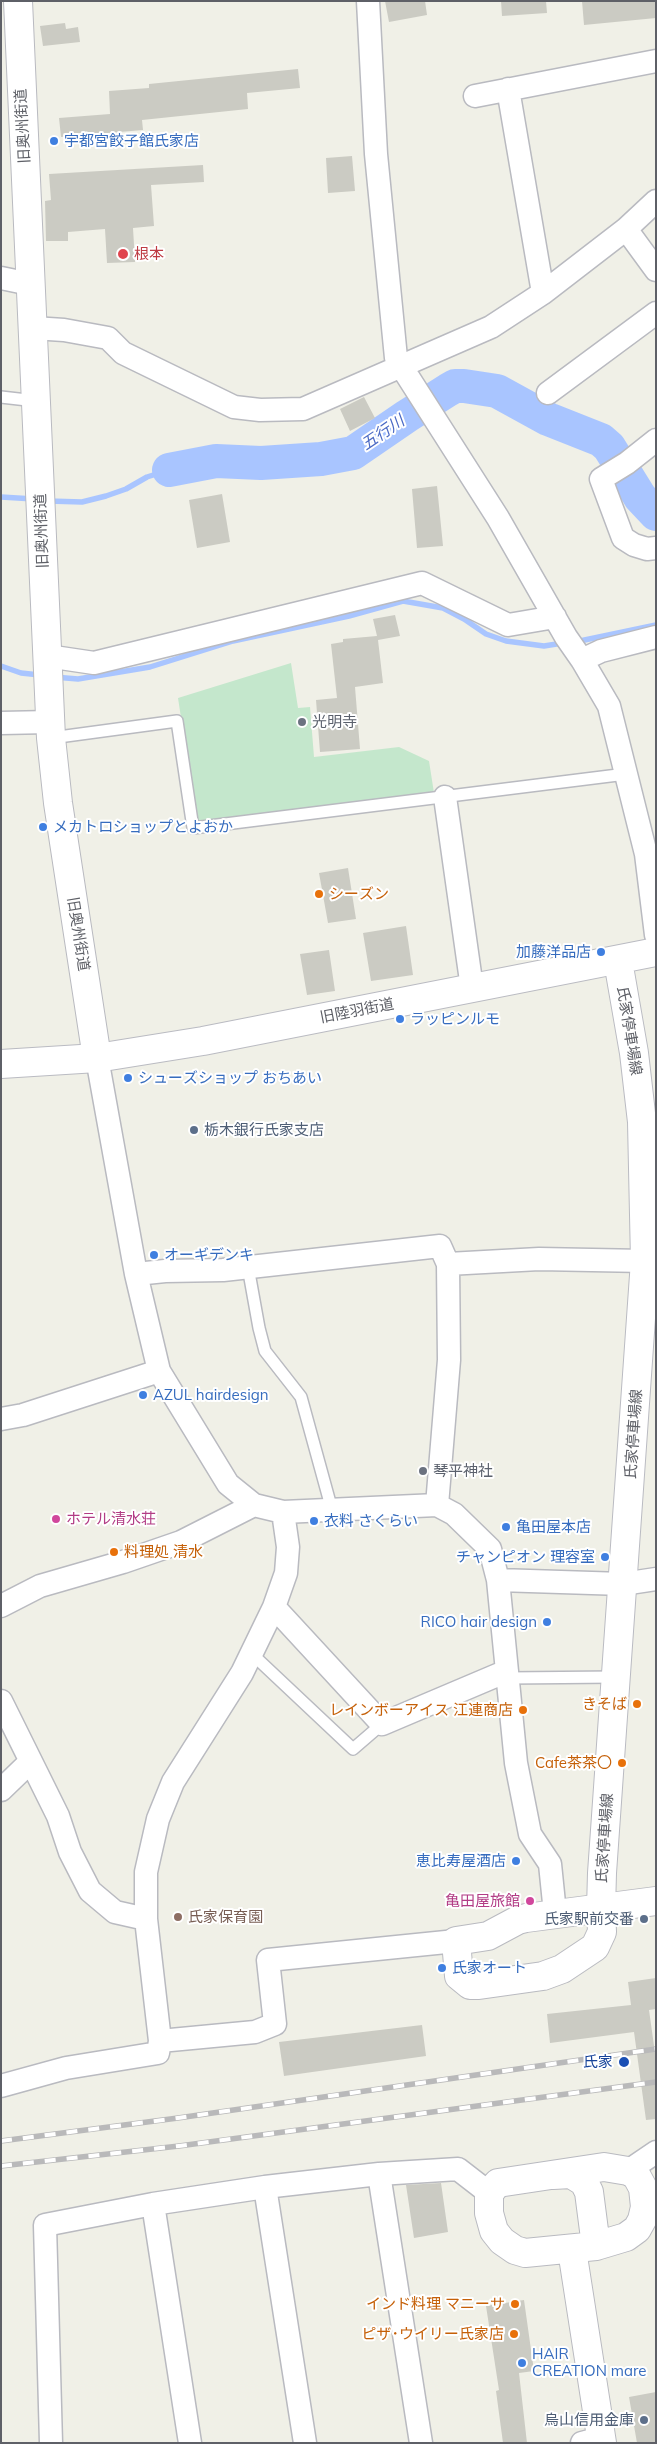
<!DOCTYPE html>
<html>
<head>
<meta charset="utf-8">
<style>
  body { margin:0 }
  #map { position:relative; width:657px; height:2444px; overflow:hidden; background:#f0f0e7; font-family:Mulish,sans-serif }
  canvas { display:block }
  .frame { position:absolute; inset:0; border:2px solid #5e6067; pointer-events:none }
</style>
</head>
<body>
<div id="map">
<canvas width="657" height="2444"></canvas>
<div class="frame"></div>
</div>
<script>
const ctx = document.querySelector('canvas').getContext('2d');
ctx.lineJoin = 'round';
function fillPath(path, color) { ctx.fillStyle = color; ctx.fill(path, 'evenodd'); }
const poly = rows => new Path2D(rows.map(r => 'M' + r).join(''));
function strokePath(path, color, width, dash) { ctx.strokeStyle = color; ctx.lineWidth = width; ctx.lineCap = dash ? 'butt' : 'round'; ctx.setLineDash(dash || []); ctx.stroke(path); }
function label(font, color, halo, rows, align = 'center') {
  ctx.font = font + ' Mulish,"Noto Sans JP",sans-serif'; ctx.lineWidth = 4; ctx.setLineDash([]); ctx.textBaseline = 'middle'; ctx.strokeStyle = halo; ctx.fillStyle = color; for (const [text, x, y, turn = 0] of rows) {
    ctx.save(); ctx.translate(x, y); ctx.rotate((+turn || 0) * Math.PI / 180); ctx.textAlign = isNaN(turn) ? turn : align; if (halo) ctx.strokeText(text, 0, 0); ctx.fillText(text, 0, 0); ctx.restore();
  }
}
const green = poly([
  [291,663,298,708,310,707,314,757,399,747,429,761,434,793,197,823,178,698]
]);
const stream = poly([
  [1,497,34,499],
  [48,501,82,502,106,496,126,489,147,477,169,470],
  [575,642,656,625],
  [1,666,21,673,40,675],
  [54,677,78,679,150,667,233,641,349,616,403,601,443,608,464,619,486,634,506,641,544,646,563,643]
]);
const river = poly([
  [169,470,216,461,261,463,321,459,353,453,407,416,448,390,455,386,464,386,497,391,548,419,601,440,609,447,640,497,656,514]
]);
const building = poly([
  [385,1,425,1,427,15,389,22],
  [501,1,546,1,547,13,502,16],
  [582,1,656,1,656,18,584,25],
  [65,23,66,29,78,27,80,42,43,46,40,26],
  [298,69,300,88,247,93,248,109,142,120,143,130,61,137,59,118,110,114,109,91,149,88,149,84],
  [352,156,355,191,328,193,326,158],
  [203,165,204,182,151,185,154,226,133,228,135,262,107,263,105,229,68,232,68,241,46,241,45,201,51,200,49,174],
  [364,397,375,418,350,431,340,409],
  [437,486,443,546,417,548,412,489],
  [222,494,230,542,197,548,189,500],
  [395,615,400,636,378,640,383,683,355,687,360,749,320,752,316,700,337,698,331,644,343,642,343,639,377,636,373,619],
  [348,868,356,919,328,923,319,873],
  [406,926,413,975,371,981,363,933],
  [329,950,335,991,307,995,300,954],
  [656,1978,656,2009,649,2010,656,2060,656,2119,646,2120,634,2032,550,2043,547,2014,631,2005,628,1982],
  [422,2025,426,2056,284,2076,279,2042],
  [441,2183,448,2232,414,2238,406,2185],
  [524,2300,534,2371,519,2373,527,2443,503,2443,496,2391,499,2390,486,2306],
  [656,2392,656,2443,637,2443,629,2397]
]);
const service = poly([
  [1,397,36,401],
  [51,738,177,721,193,828,626,774],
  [248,1267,259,1328,265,1351,301,1397,332,1510],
  [251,1653,353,1749,382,1724],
  [508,1678,616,1677]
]);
const minor = poly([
  [368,1,376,154,396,358,498,518,566,637,582,660,609,706,646,854,656,935],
  [508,89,543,293],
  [475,96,656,61],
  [626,229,656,270],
  [1,278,30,284],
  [33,328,64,330,108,338,123,353,234,407,260,410,303,409,491,327,543,293,626,229,656,201],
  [548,393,656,313],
  [656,440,627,463,601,479,623,538,634,545,647,549,656,548],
  [47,656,94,663,422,583,508,625,555,617],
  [582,660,601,651,656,637],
  [1,723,50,722],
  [445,797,472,988],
  [97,1058,136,1274,159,1371,228,1484,254,1505,283,1512,437,1505,454,1514,490,1549,498,1580,516,1763,530,1834,550,1864,555,1913],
  [448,1264,539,1259,645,1261],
  [136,1274,165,1271,223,1270,440,1246,448,1264,449,1360,437,1505],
  [1,1419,23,1415,159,1371],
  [283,1512,288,1547,286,1573,274,1607,242,1673,173,1782,158,1819,146,1872,146,1919,160,2041,255,2032,275,2024,268,1960,456,1941],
  [498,1580,623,1584,656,1579],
  [1,1606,40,1586,123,1562,181,1542,254,1505],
  [274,1607,382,1724,507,1671],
  [1,1701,58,1816,70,1852,90,1891,115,1912,146,1919],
  [1,1790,30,1762],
  [1,2086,66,2068,158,2053,160,2041],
  [628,2171,656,2152],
  [379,2174,421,2443],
  [265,2187,305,2443],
  [153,2204,190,2443],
  [51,2443,45,2225,153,2204,265,2187,379,2174,458,2169,489,2193],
  [582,2443,601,2438]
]);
const tertiary = poly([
  [18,1,51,738,58,803,97,1058],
  [601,1909,602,1932,595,1947,562,1969,543,1976,479,1985,470,1985,459,1976,456,1941,488,1936,518,1920,526,1918,656,1901],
  [553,2175,571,2174,584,2182,589,2192,596,2246,525,2253,515,2250,502,2241,494,2231,489,2213,489,2193,498,2183,604,2167,628,2171,636,2175,643,2188,645,2207,642,2220,637,2229,626,2237,596,2246],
  [572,2250,602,2443]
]);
const secondary = poly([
  [1,1064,97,1058,203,1041,656,952],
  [601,1909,602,1873,645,1261,642,1122,634,1053,618,961]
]);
const rail = poly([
  [1,2141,178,2118,656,2049],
  [1,2166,179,2146,656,2082]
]);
const markers = [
  [54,141,5,"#3f7fe0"],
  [123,254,6,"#e0444e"],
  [302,722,5,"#6b7280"],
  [43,827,5,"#3f7fe0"],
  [319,894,5,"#e8710a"],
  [601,952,5,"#3f7fe0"],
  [400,1019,5,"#3f7fe0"],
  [128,1078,5,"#3f7fe0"],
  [194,1130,5,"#5c6f8a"],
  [154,1255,5,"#3f7fe0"],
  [143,1395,5,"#3f7fe0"],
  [423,1471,5,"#6b7280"],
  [56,1519,5,"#d1479c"],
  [314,1521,5,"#3f7fe0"],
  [506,1527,5,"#3f7fe0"],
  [114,1552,5,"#e8710a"],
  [605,1557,5,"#3f7fe0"],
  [547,1622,5,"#3f7fe0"],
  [637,1704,5,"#e8710a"],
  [523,1710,5,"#e8710a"],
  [622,1763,5,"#e8710a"],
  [516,1861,5,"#3f7fe0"],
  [530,1901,5,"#d1479c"],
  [178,1917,5,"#8d6e63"],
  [644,1919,5,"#5c6f8a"],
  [442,1968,5,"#3f7fe0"],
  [624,2062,6,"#1a4fb4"],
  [515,2304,5,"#e8710a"],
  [514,2334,5,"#e8710a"],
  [522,2363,5,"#3f7fe0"],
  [644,2420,5,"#5c6f8a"]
];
const streetNames = [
  ["旧奥州街道",23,126,-93],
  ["旧奥州街道",42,531,-92],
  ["旧奥州街道",78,934,81],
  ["旧陸羽街道",357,1011,-11],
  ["氏家停車場線",629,1031,81],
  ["氏家停車場線",634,1434,-86],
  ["氏家停車場線",605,1838,-86]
];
const shopNames = [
  ["宇都宮餃子館氏家店",64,141],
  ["メカトロショップとよおか",53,827],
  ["加藤洋品店",591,952,"right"],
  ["ラッピンルモ",410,1019],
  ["シューズショップ おちあい",138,1078],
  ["オーギデンキ",164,1255],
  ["AZUL hairdesign",153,1395],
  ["衣料 さくらい",324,1521],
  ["亀田屋本店",516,1527],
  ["チャンピオン 理容室",595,1557,"right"],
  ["RICO hair design",537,1622,"right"],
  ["恵比寿屋酒店",506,1861,"right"],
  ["氏家オート",452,1968],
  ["HAIR",532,2354],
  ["CREATION mare",532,2371]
];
const healthNames = [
  ["根本",134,254]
];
const worshipNames = [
  ["光明寺",312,722],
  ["琴平神社",433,1471]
];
const foodNames = [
  ["シーズン",329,894,"left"],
  ["料理処 清水",124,1552,"left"],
  ["きそば",627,1704],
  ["レインボーアイス 江連商店",513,1710],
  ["Cafe茶茶〇",612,1763],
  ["インド料理 マニーサ",505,2304],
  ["ピザ･ウイリー氏家店",504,2334]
];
const serviceNames = [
  ["栃木銀行氏家支店",204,1130,"left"],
  ["氏家駅前交番",634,1919],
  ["烏山信用金庫",634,2420]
];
const hotelNames = [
  ["ホテル清水荘",66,1519],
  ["亀田屋旅館",520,1901,"right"]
];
const educationNames = [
  ["氏家保育園",188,1917]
];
const transitNames = [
  ["氏家",613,2062]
];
const waterNames = [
  ["五行川",383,433,-34]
];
fillPath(green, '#c4e7cc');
strokePath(stream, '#a9c5ff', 5.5);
strokePath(river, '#a9c5ff', 34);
fillPath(building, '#cbcbc3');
strokePath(service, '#b9bac0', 14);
strokePath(minor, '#b9bac0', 25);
strokePath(tertiary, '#b9bac0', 30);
strokePath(secondary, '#babbc2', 30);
strokePath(service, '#fff', 11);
strokePath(minor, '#fff', 22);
strokePath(tertiary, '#fff', 28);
strokePath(secondary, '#fff', 28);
strokePath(rail, '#b9b9ba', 5.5);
strokePath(rail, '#fff', 4, [11]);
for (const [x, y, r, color] of markers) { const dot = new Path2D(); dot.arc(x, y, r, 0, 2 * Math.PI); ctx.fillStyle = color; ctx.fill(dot); strokePath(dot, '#fff', 2); }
label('15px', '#5e6067', '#fff', streetNames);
label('15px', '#366cbe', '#fff', shopNames, 'left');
label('15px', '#be3a42', '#fff', healthNames, 'left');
label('15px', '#5b616d', '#fff', worshipNames, 'left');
label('15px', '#c56008', '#fff', foodNames, 'right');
label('15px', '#4e5e75', '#fff', serviceNames, 'right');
label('15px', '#b23c85', '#fff', hotelNames, 'left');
label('15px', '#785e54', '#fff', educationNames, 'left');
label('15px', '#164399', '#fff', transitNames, 'right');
label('italic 16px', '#4a69c4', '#fff', waterNames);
</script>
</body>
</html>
